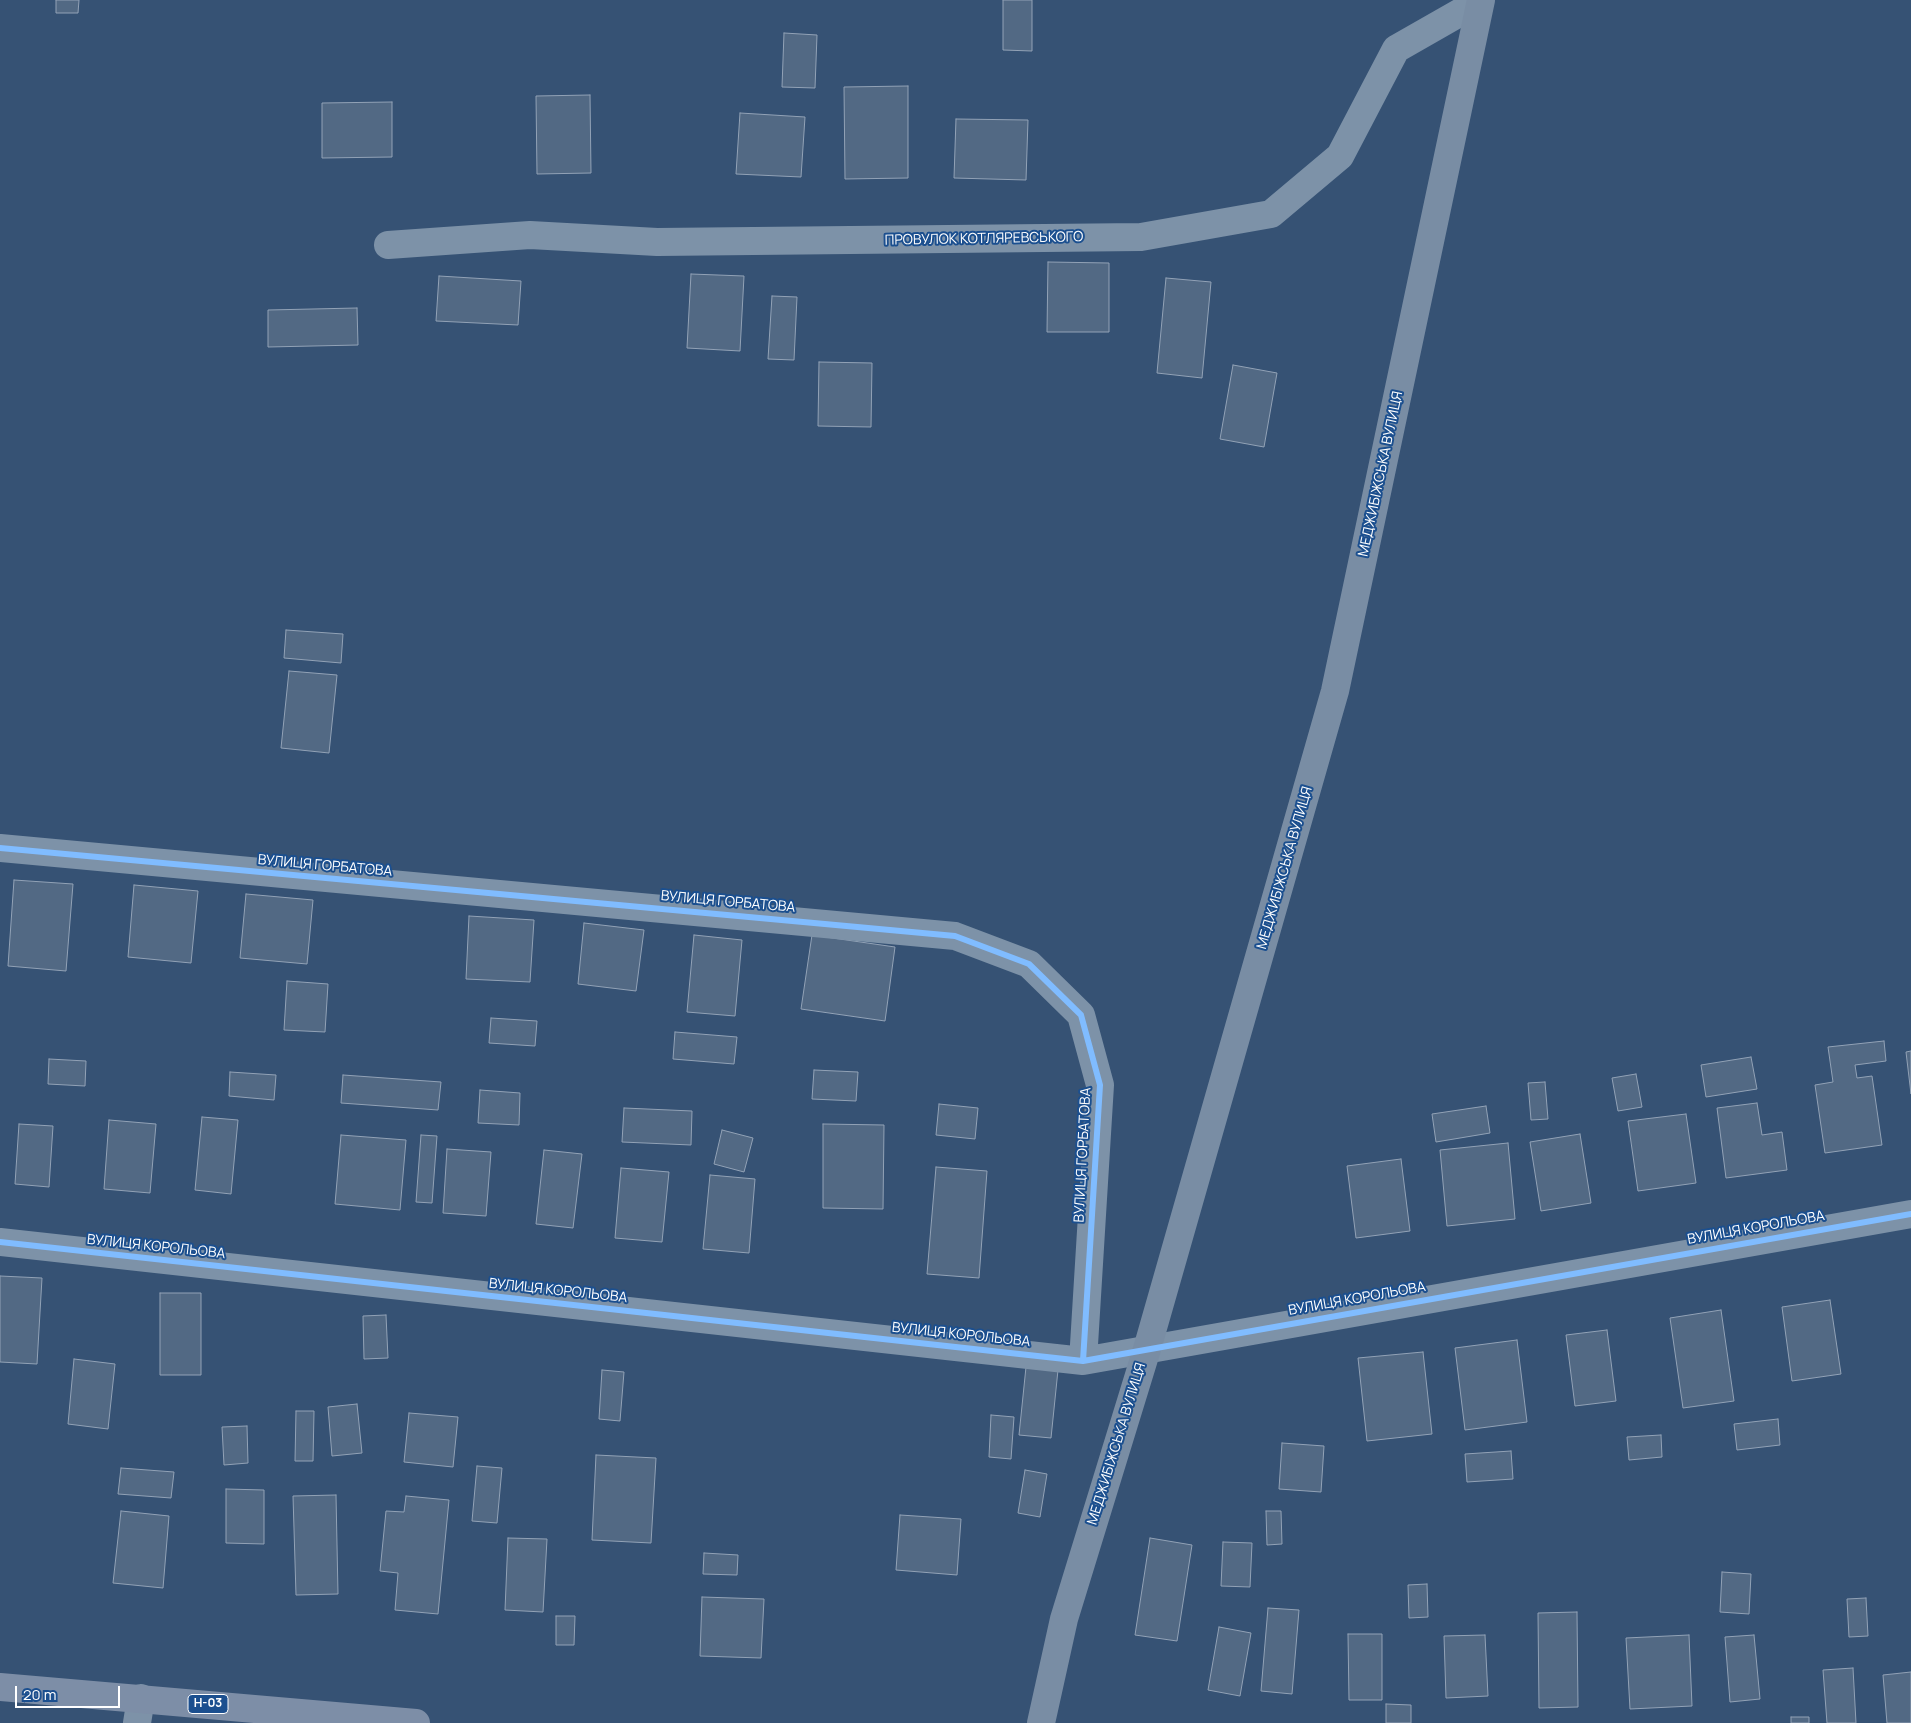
<!DOCTYPE html>
<html>
<head>
<meta charset="utf-8">
<style>
  body { margin:0 }
  #map { position:relative; width:1911px; height:1723px; overflow:hidden; background:#365274; font-family:Manrope,sans-serif }
  canvas { display:block }
  .scale { position:absolute; left:15px; top:1686px; width:105px; height:22px; box-sizing:border-box; border:2px solid #fff; border-top:0; padding-left:6px; font-size:15px; line-height:18px; white-space:nowrap; color:#fff; -webkit-text-stroke:4px #1b4f8f; paint-order:stroke }
</style>
</head>
<body>
<div id="map">
<canvas width="1911" height="1723"></canvas>
<div class="scale">20 m</div>
</div>
<script>
const ctx = document.querySelector('canvas').getContext('2d');
ctx.lineJoin = 'round';
function fillPath(path, color) { ctx.fillStyle = color; ctx.fill(path, 'evenodd'); }
const poly = rows => new Path2D(rows.map(r => 'M' + r).join(''));
function strokePath(path, color, width, dash) { ctx.strokeStyle = color; ctx.lineWidth = width; ctx.lineCap = dash ? 'butt' : 'round'; ctx.setLineDash(dash || []); ctx.stroke(path); }
function label(font, color, halo, rows, align = 'center') {
  ctx.font = font + ' Manrope,sans-serif'; ctx.lineWidth = 4; ctx.setLineDash([]); ctx.textBaseline = 'middle'; ctx.strokeStyle = halo; ctx.fillStyle = color; for (const [text, x, y, turn = 0] of rows) {
    ctx.save(); ctx.translate(x, y); ctx.rotate((+turn || 0) * Math.PI / 180); ctx.textAlign = isNaN(turn) ? turn : align; if (halo) ctx.strokeText(text, 0, 0); ctx.fillText(text, 0, 0); ctx.restore();
  }
}
const building = poly([
  [56,0,79,0,78,13,56,13,56,0],
  [1003,0,1032,0,1032,51,1003,50,1003,0],
  [784,33,817,35,815,88,782,87,784,33],
  [908,86,908,178,845,179,844,87,908,86],
  [590,95,591,173,537,174,536,96,590,95],
  [392,102,392,157,322,158,322,103,392,102],
  [740,113,805,117,801,177,736,174,740,113],
  [956,119,1028,120,1026,180,954,178,956,119],
  [1048,262,1109,263,1109,332,1047,332,1048,262],
  [691,274,744,276,740,351,687,348,691,274],
  [439,276,521,281,518,325,436,321,439,276],
  [1166,278,1211,282,1202,378,1157,373,1166,278],
  [772,296,797,297,794,360,768,359,772,296],
  [357,308,358,345,268,347,268,310,357,308],
  [819,362,872,363,871,427,818,426,819,362],
  [1233,365,1277,373,1264,447,1220,439,1233,365],
  [286,630,343,634,341,663,284,658,286,630],
  [289,671,337,675,329,753,281,748,289,671],
  [14,880,73,884,66,971,8,966,14,880],
  [134,885,198,891,191,963,128,957,134,885],
  [246,894,313,900,307,964,240,958,246,894],
  [469,916,534,920,530,982,466,979,469,916],
  [584,923,644,930,636,991,578,984,584,923],
  [694,935,742,940,735,1016,687,1012,694,935],
  [812,935,895,947,885,1021,801,1009,812,935],
  [287,981,328,984,325,1032,284,1030,287,981],
  [491,1018,537,1021,535,1046,489,1043,491,1018],
  [675,1032,737,1037,734,1064,673,1059,675,1032],
  [1884,1041,1886,1061,1855,1065,1857,1078,1872,1076,1882,1145,1825,1153,1815,1085,1833,1082,1828,1047,1884,1041],
  [1911,1051,1911,1094,1906,1052,1911,1051],
  [1751,1057,1757,1089,1706,1097,1701,1065,1751,1057],
  [49,1059,86,1061,85,1086,48,1084,49,1059],
  [814,1070,858,1072,856,1101,812,1099,814,1070],
  [230,1072,276,1075,274,1100,229,1096,230,1072],
  [1636,1074,1642,1107,1618,1111,1612,1078,1636,1074],
  [343,1075,441,1082,438,1110,341,1103,343,1075],
  [1545,1082,1548,1119,1531,1120,1528,1083,1545,1082],
  [480,1090,520,1093,519,1125,478,1123,480,1090],
  [1757,1103,1762,1135,1782,1132,1787,1170,1726,1178,1717,1108,1757,1103],
  [939,1104,978,1108,975,1139,936,1135,939,1104],
  [1486,1106,1490,1133,1436,1142,1432,1114,1486,1106],
  [624,1108,692,1111,691,1145,622,1142,624,1108],
  [1686,1114,1696,1183,1638,1191,1628,1121,1686,1114],
  [202,1117,238,1120,231,1194,195,1190,202,1117],
  [109,1120,156,1124,150,1193,104,1189,109,1120],
  [19,1124,53,1126,49,1187,15,1184,19,1124],
  [823,1124,884,1125,883,1209,823,1208,823,1124],
  [722,1130,753,1138,744,1172,714,1164,722,1130],
  [1580,1134,1591,1203,1541,1211,1530,1142,1580,1134],
  [341,1135,406,1140,400,1210,335,1204,341,1135],
  [421,1135,437,1136,432,1203,416,1202,421,1135],
  [1508,1143,1515,1219,1447,1226,1440,1150,1508,1143],
  [447,1149,491,1152,486,1216,443,1213,447,1149],
  [544,1150,582,1154,573,1228,536,1224,544,1150],
  [1401,1159,1410,1231,1356,1238,1347,1166,1401,1159],
  [936,1167,987,1171,979,1278,927,1274,936,1167],
  [621,1168,669,1172,662,1242,615,1238,621,1168],
  [710,1175,755,1179,749,1253,703,1249,710,1175],
  [0,1276,42,1278,37,1364,0,1362,0,1276],
  [160,1293,201,1293,201,1375,160,1375,160,1293],
  [1830,1300,1841,1374,1792,1381,1782,1307,1830,1300],
  [1721,1310,1734,1401,1683,1408,1670,1318,1721,1310],
  [386,1315,388,1358,364,1359,363,1316,386,1315],
  [1607,1330,1616,1401,1575,1406,1566,1335,1607,1330],
  [1517,1340,1527,1422,1465,1430,1455,1348,1517,1340],
  [1423,1352,1432,1434,1367,1441,1358,1358,1423,1352],
  [74,1359,115,1364,108,1429,68,1424,74,1359],
  [1026,1367,1058,1370,1051,1438,1019,1435,1026,1367],
  [602,1370,624,1372,620,1421,599,1419,602,1370],
  [357,1404,362,1453,332,1456,328,1407,357,1404],
  [296,1411,314,1411,313,1461,295,1461,296,1411],
  [409,1413,458,1417,453,1467,404,1462,409,1413],
  [991,1415,1014,1417,1011,1459,989,1457,991,1415],
  [1778,1419,1780,1445,1737,1450,1734,1424,1778,1419],
  [247,1426,248,1463,224,1465,222,1427,247,1426],
  [1661,1435,1662,1457,1629,1460,1627,1437,1661,1435],
  [1282,1443,1324,1446,1321,1492,1279,1489,1282,1443],
  [1511,1451,1513,1479,1467,1482,1465,1454,1511,1451],
  [596,1455,656,1458,651,1543,592,1540,596,1455],
  [477,1466,502,1468,497,1523,472,1521,477,1466],
  [121,1468,174,1472,171,1498,118,1494,121,1468],
  [1025,1470,1047,1474,1040,1517,1018,1513,1025,1470],
  [226,1489,264,1490,264,1544,226,1543,226,1489],
  [336,1495,338,1594,296,1595,293,1496,336,1495],
  [406,1496,449,1500,438,1614,395,1610,398,1573,380,1571,386,1511,404,1512,406,1496],
  [121,1511,169,1516,163,1588,113,1583,121,1511],
  [1266,1511,1281,1511,1282,1544,1267,1545,1266,1511],
  [900,1515,961,1519,957,1575,896,1570,900,1515],
  [508,1538,547,1539,543,1612,505,1610,508,1538],
  [1150,1538,1192,1545,1177,1641,1135,1635,1150,1538],
  [1223,1542,1252,1543,1250,1587,1221,1586,1223,1542],
  [704,1553,738,1555,737,1575,703,1574,704,1553],
  [1722,1572,1751,1574,1749,1614,1720,1612,1722,1572],
  [1427,1584,1428,1617,1409,1618,1408,1585,1427,1584],
  [702,1597,764,1599,761,1658,700,1656,702,1597],
  [1866,1598,1868,1636,1849,1637,1847,1599,1866,1598],
  [1268,1608,1299,1610,1292,1694,1261,1691,1268,1608],
  [1577,1612,1578,1707,1539,1708,1538,1613,1577,1612],
  [556,1616,575,1616,574,1645,556,1645,556,1616],
  [1219,1627,1251,1633,1240,1696,1208,1690,1219,1627],
  [1348,1634,1382,1634,1382,1700,1349,1700,1348,1634],
  [1485,1635,1488,1696,1446,1698,1444,1636,1485,1635],
  [1689,1635,1692,1706,1630,1709,1626,1638,1689,1635],
  [1754,1635,1760,1699,1730,1702,1725,1637,1754,1635],
  [1853,1668,1856,1723,1827,1723,1823,1670,1853,1668],
  [1911,1672,1911,1723,1887,1723,1883,1675,1911,1672],
  [1386,1704,1411,1705,1411,1723,1386,1723,1386,1704],
  [1791,1717,1809,1717,1809,1723,1791,1723,1791,1717]
]);
const street = poly([
  [388,245,530,235,657,242,1141,237,1271,214,1340,156,1396,49,1480,1],
  [0,848,955,936,1029,964,1081,1015,1100,1085,1083,1361],
  [0,1242,1083,1361,1911,1214],
  [137,1723,141,1698]
]);
const secondary = poly([
  [1041,1723,1064,1619,1147,1349,1335,691,1481,0]
]);
const primary = poly([
  [0,1687,416,1723]
]);
const cycleway = poly([
  [0,848,955,936,1029,964,1081,1015,1100,1085,1083,1361],
  [0,1242,1083,1361,1911,1214]
]);
const shields = [
  [208,1704,40]
];
const shieldNames = [
  ["Н-03",208,1704]
];
const streetNames = [
  ["ПРОВУЛОК КОТЛЯРЕВСЬКОГО",984,239,-1],
  ["МЕДЖИБІЖСЬКА ВУЛИЦЯ",1381,474,-78],
  ["ВУЛИЦЯ ГОРБАТОВА",325,866,5],
  ["МЕДЖИБІЖСЬКА ВУЛИЦЯ",1285,868,-74],
  ["ВУЛИЦЯ ГОРБАТОВА",728,902,5],
  ["ВУЛИЦЯ ГОРБАТОВА",1083,1155,-87],
  ["ВУЛИЦЯ КОРОЛЬОВА",1756,1228,-10],
  ["ВУЛИЦЯ КОРОЛЬОВА",156,1247,6],
  ["ВУЛИЦЯ КОРОЛЬОВА",558,1291,6],
  ["ВУЛИЦЯ КОРОЛЬОВА",1357,1299,-10],
  ["ВУЛИЦЯ КОРОЛЬОВА",961,1335,6],
  ["МЕДЖИБІЖСЬКА ВУЛИЦЯ",1117,1444,-73]
];
fillPath(building, '#526984');
strokePath(building, '#92a2b6', 1);
strokePath(street, '#7d92a8', 28);
strokePath(secondary, '#798da4', 28);
strokePath(primary, '#7d8ea7', 28);
strokePath(cycleway, '#80bcff', 6);
for (const [x, y, w] of shields) { const box = new Path2D(); box.roundRect(x - w / 2, y - 9.5, w, 19, 4); ctx.fillStyle = '#1b4f8f'; ctx.fill(box); strokePath(box, '#fff', 1); }
label('bold 12px', '#fff', null, shieldNames);
label('14px', '#fff', '#1b4f8f', streetNames);
</script>
</body>
</html>
